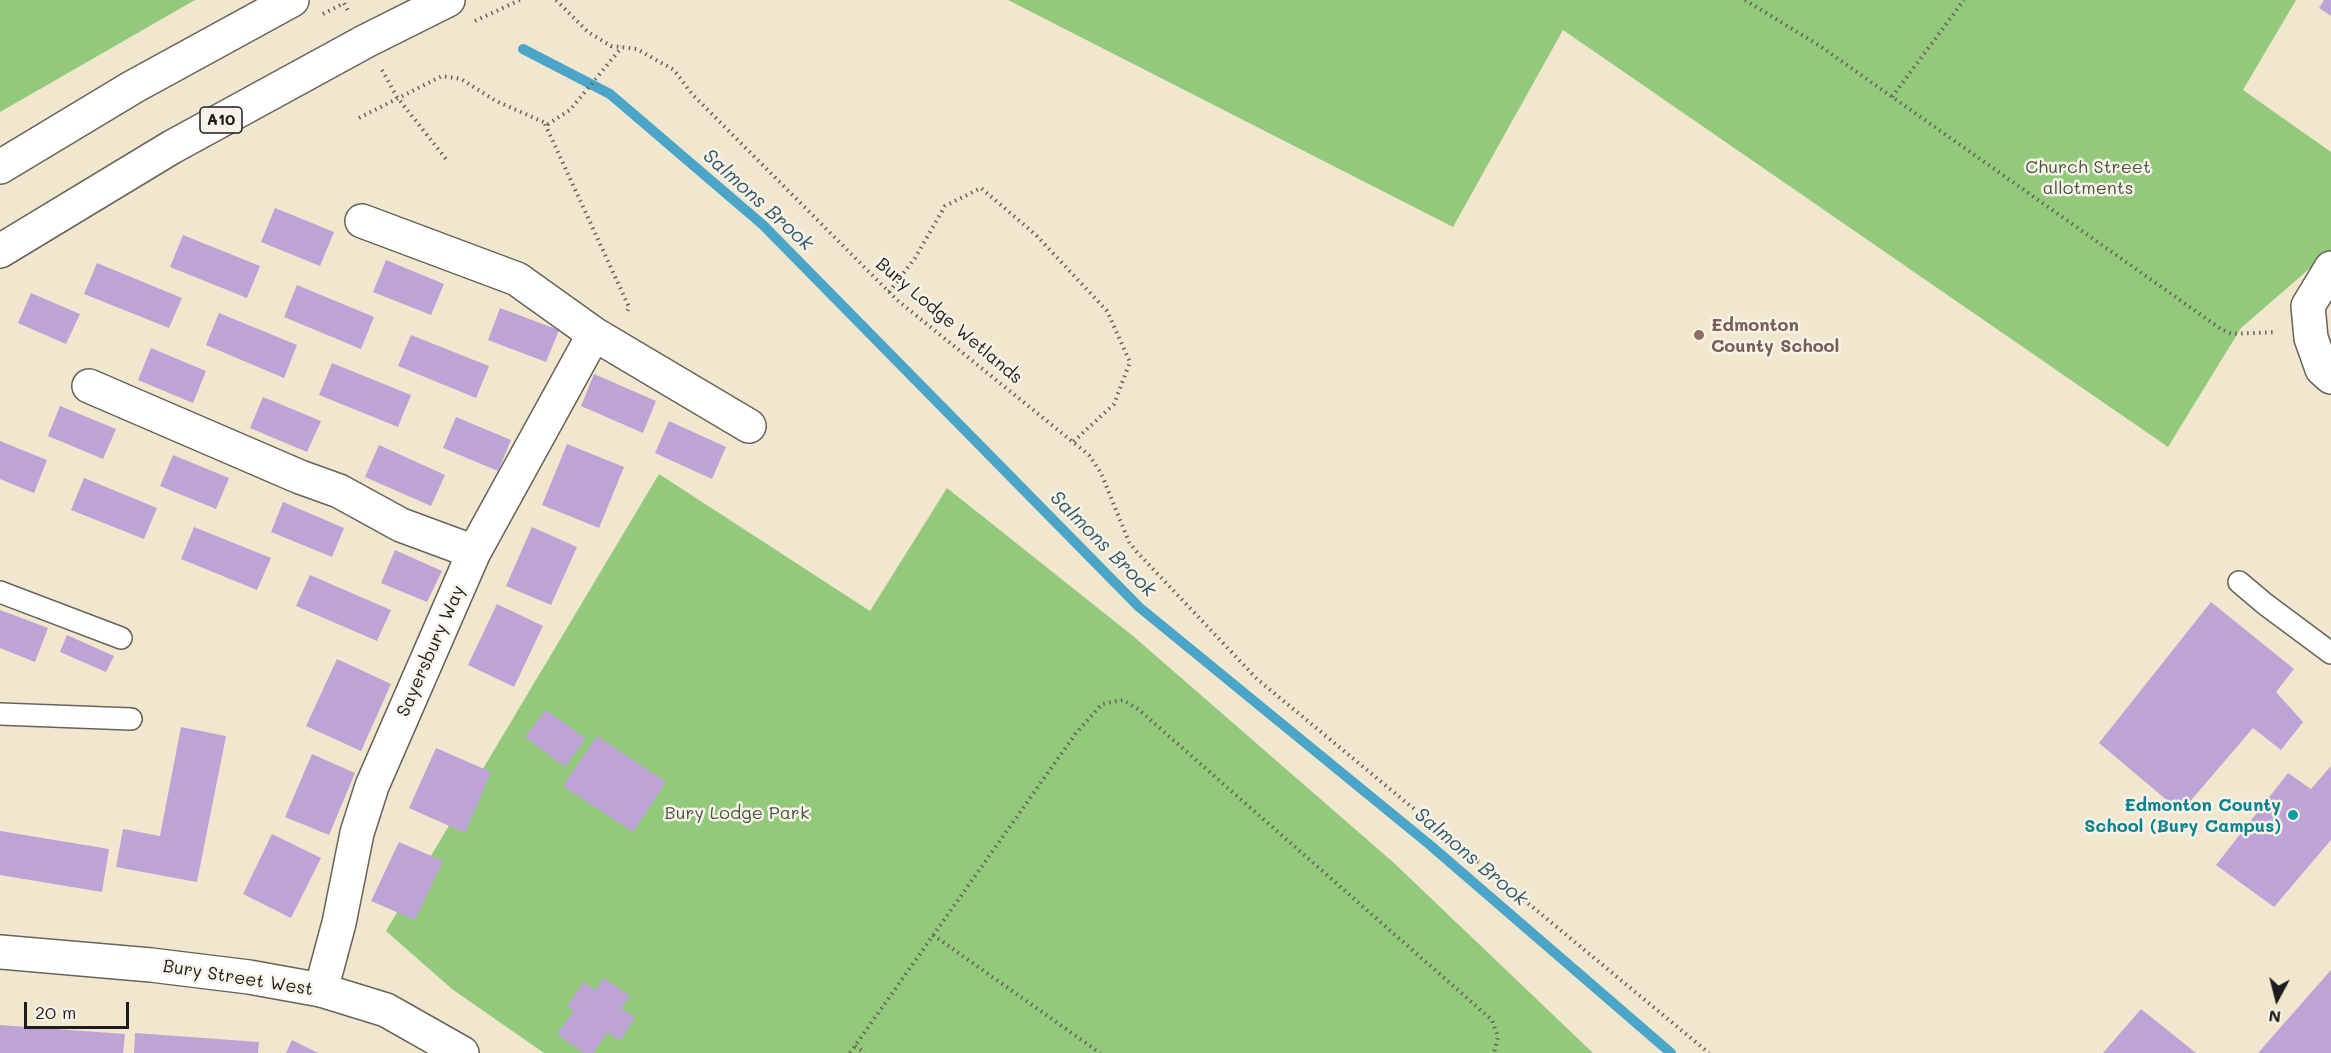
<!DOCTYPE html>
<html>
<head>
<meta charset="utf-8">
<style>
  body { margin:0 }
  #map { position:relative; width:2331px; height:1053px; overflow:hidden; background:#f1e7ce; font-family:Mali,sans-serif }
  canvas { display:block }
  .north { position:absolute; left:2247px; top:969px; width:60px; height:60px; -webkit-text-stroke:4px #f7f3e8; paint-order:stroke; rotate:187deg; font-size:16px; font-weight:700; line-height:24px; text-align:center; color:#1c1c1c }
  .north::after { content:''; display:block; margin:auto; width:21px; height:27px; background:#1c1c1c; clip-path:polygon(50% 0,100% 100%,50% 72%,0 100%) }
  .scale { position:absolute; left:24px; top:1002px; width:105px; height:27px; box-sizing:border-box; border:3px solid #1c1c1c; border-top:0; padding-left:8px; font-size:18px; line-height:21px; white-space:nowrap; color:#1c1c1c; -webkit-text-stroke:4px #f7f3e8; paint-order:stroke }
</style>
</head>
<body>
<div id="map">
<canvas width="2331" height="1053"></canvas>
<div class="north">N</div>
<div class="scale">20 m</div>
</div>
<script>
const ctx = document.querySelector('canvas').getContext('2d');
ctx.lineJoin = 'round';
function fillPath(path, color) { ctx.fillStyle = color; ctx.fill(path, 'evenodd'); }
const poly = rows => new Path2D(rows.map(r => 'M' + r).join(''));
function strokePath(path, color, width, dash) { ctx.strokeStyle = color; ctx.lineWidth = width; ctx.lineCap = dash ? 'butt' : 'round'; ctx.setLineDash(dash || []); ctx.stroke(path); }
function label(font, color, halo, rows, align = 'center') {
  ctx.font = font + ' Mali,sans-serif'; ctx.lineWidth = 5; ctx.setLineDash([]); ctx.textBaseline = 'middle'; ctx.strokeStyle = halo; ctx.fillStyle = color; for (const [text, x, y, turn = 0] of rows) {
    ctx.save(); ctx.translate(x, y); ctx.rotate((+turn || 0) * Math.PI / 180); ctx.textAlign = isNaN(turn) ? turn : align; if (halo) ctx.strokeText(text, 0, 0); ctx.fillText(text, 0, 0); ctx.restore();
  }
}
const green = poly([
  [0,0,195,0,0,112],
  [1008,0,2296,0,2243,90,2331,152,2331,250,2241,328,2168,447,1563,30,1453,227],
  [659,474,870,611,947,488,1133,636,1394,863,1593,1053,544,1053,452,989,386,931]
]);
const stream = poly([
  [523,49,610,94,763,225,1139,607,1430,845,1671,1053]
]);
const building = poly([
  [2324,0,2331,0,2331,16,2319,8],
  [275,208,334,232,320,266,261,242],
  [183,235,260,266,247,298,170,267],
  [386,260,444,284,431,315,373,292],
  [97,263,182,298,169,328,84,294],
  [297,285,374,317,361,349,284,317],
  [31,293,80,314,66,344,18,323],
  [500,308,559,330,546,362,488,340],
  [219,313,297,345,284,378,206,345],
  [411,335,489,366,476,398,398,366],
  [151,348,206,371,193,403,138,380],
  [332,363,411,395,398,427,319,395],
  [594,374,656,401,643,433,581,406],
  [263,397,321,421,307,452,250,428],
  [60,406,116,429,103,459,48,436],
  [456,417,511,440,498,471,443,448],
  [669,421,726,447,712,479,655,453],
  [0,441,47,460,34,493,0,479],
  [567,444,624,467,599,528,542,505],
  [379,445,445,475,431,506,365,477],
  [173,455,229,478,216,509,160,486],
  [84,478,157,508,144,539,71,510],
  [283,502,344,528,332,557,271,532],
  [194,527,271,558,257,590,181,559],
  [532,527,577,547,551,605,506,586],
  [395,550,442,571,427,602,381,583],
  [310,575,391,610,377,641,296,606],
  [2211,602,2294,669,2276,692,2303,722,2281,750,2253,728,2181,812,2099,743],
  [497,604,543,626,514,687,468,665],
  [0,610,48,628,35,662,0,648],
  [67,635,114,656,106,672,60,652],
  [337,659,391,684,361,751,306,726],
  [546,710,586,739,565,767,525,737],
  [181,727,226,736,197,882,116,867,123,829,160,836],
  [597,736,666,782,633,832,563,786],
  [436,748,491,772,465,833,409,808],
  [312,754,355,773,329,835,285,817],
  [2331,766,2331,840,2274,907,2216,865,2288,773,2311,789],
  [0,831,109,849,102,892,0,875],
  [272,834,321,858,291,918,243,894],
  [399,842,443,861,415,920,371,901],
  [2331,970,2331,1053,2258,1053],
  [604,978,630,996,621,1008,635,1018,620,1041,608,1032,593,1053,584,1053,557,1034,574,1011,567,1006,584,982,595,990],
  [2141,1009,2196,1053,2103,1053],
  [0,1025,125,1034,123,1053,0,1053],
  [135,1033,259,1042,258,1053,134,1053],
  [292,1040,318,1053,286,1053]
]);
const path = poly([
  [556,0,588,32,611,46,637,49,674,70,692,94,897,300,1089,455,1101,473,1129,542,1136,551,1257,679,1709,1053],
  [1745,0,1820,46,2221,329,2232,334,2276,332],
  [323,14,344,3,349,13],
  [475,21,520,0],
  [382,70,397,97,446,159],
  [1892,97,1964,0],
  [359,118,442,76,461,79,496,101,548,124,570,110,622,47],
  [545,124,629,307,626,314],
  [889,292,915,258,945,206,981,188,1036,235,1107,311,1130,362,1114,404,1073,442],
  [933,935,1100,1053],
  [855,1046,865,1053],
  [850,1053,1076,733,1102,704,1123,700,1138,709,1492,1020,1498,1037,1494,1053]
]);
const service = poly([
  [2239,582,2265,604,2331,653],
  [0,592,121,638],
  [0,714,131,719]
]);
const minor = poly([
  [362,221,517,279,594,334,749,426],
  [2331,268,2308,306,2311,338,2322,369,2331,377],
  [89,386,300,477,339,491,401,525,474,552],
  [321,990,339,923,357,833,372,786,474,552,594,334]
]);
const tertiary = poly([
  [0,952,151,965,249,977,321,990,386,1010,462,1053]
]);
const trunk = poly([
  [0,167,133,87,292,0],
  [0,251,172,147,366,41,448,0]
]);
const markers = [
  [1699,335,6,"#8d6e63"],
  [2293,815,6,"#0f9aa8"]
];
const shields = [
  [221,120,42]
];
const shieldNames = [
  ["A10",221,120]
];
const parkNames = [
  ["Church Street",2088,167],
  ["allotments",2088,188],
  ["Bury Lodge Park",737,813]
];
const streetNames = [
  ["Bury Lodge Wetlands",949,321,40],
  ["Sayersbury Way",431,651,-66],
  ["Bury Street West",238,978,9]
];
const educationNames = [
  ["Edmonton",1711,325],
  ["County School",1711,346]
];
const cultureNames = [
  ["Edmonton County",2281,805],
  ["School (Bury Campus)",2281,826]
];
const waterNames = [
  ["Salmons Brook",758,200,42],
  ["Salmons Brook",1103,544,45],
  ["Salmons Brook",1471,857,40]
];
fillPath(green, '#93c97b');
strokePath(stream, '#4ba5c8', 10);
fillPath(building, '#bea3d6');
strokePath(service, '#67635a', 24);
strokePath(minor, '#67635a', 36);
strokePath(tertiary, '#67635a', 36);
strokePath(trunk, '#67635a', 36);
strokePath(path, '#67635a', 4, [1.5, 4.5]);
strokePath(service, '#fff', 21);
strokePath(minor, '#fff', 33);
strokePath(tertiary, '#fff', 33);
strokePath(trunk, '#fff', 33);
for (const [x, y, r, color] of markers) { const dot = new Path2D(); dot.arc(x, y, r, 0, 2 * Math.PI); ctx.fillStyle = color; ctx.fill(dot); strokePath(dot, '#f7f3e8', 2); }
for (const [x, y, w] of shields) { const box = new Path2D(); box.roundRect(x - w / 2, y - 13, w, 26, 4.5); ctx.fillStyle = '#f7f3e8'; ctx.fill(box); strokePath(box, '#1c1c1c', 1.5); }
label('bold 16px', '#1c1c1c', null, shieldNames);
label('18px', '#46593d', '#f7f3e8', parkNames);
label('18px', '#1c1c1c', '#f7f3e8', streetNames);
label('bold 18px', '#785e54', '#f7f3e8', educationNames, 'left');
label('bold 18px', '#0d838f', '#f7f3e8', cultureNames, 'right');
label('italic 20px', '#315a69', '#f7f3e8', waterNames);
</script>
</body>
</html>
